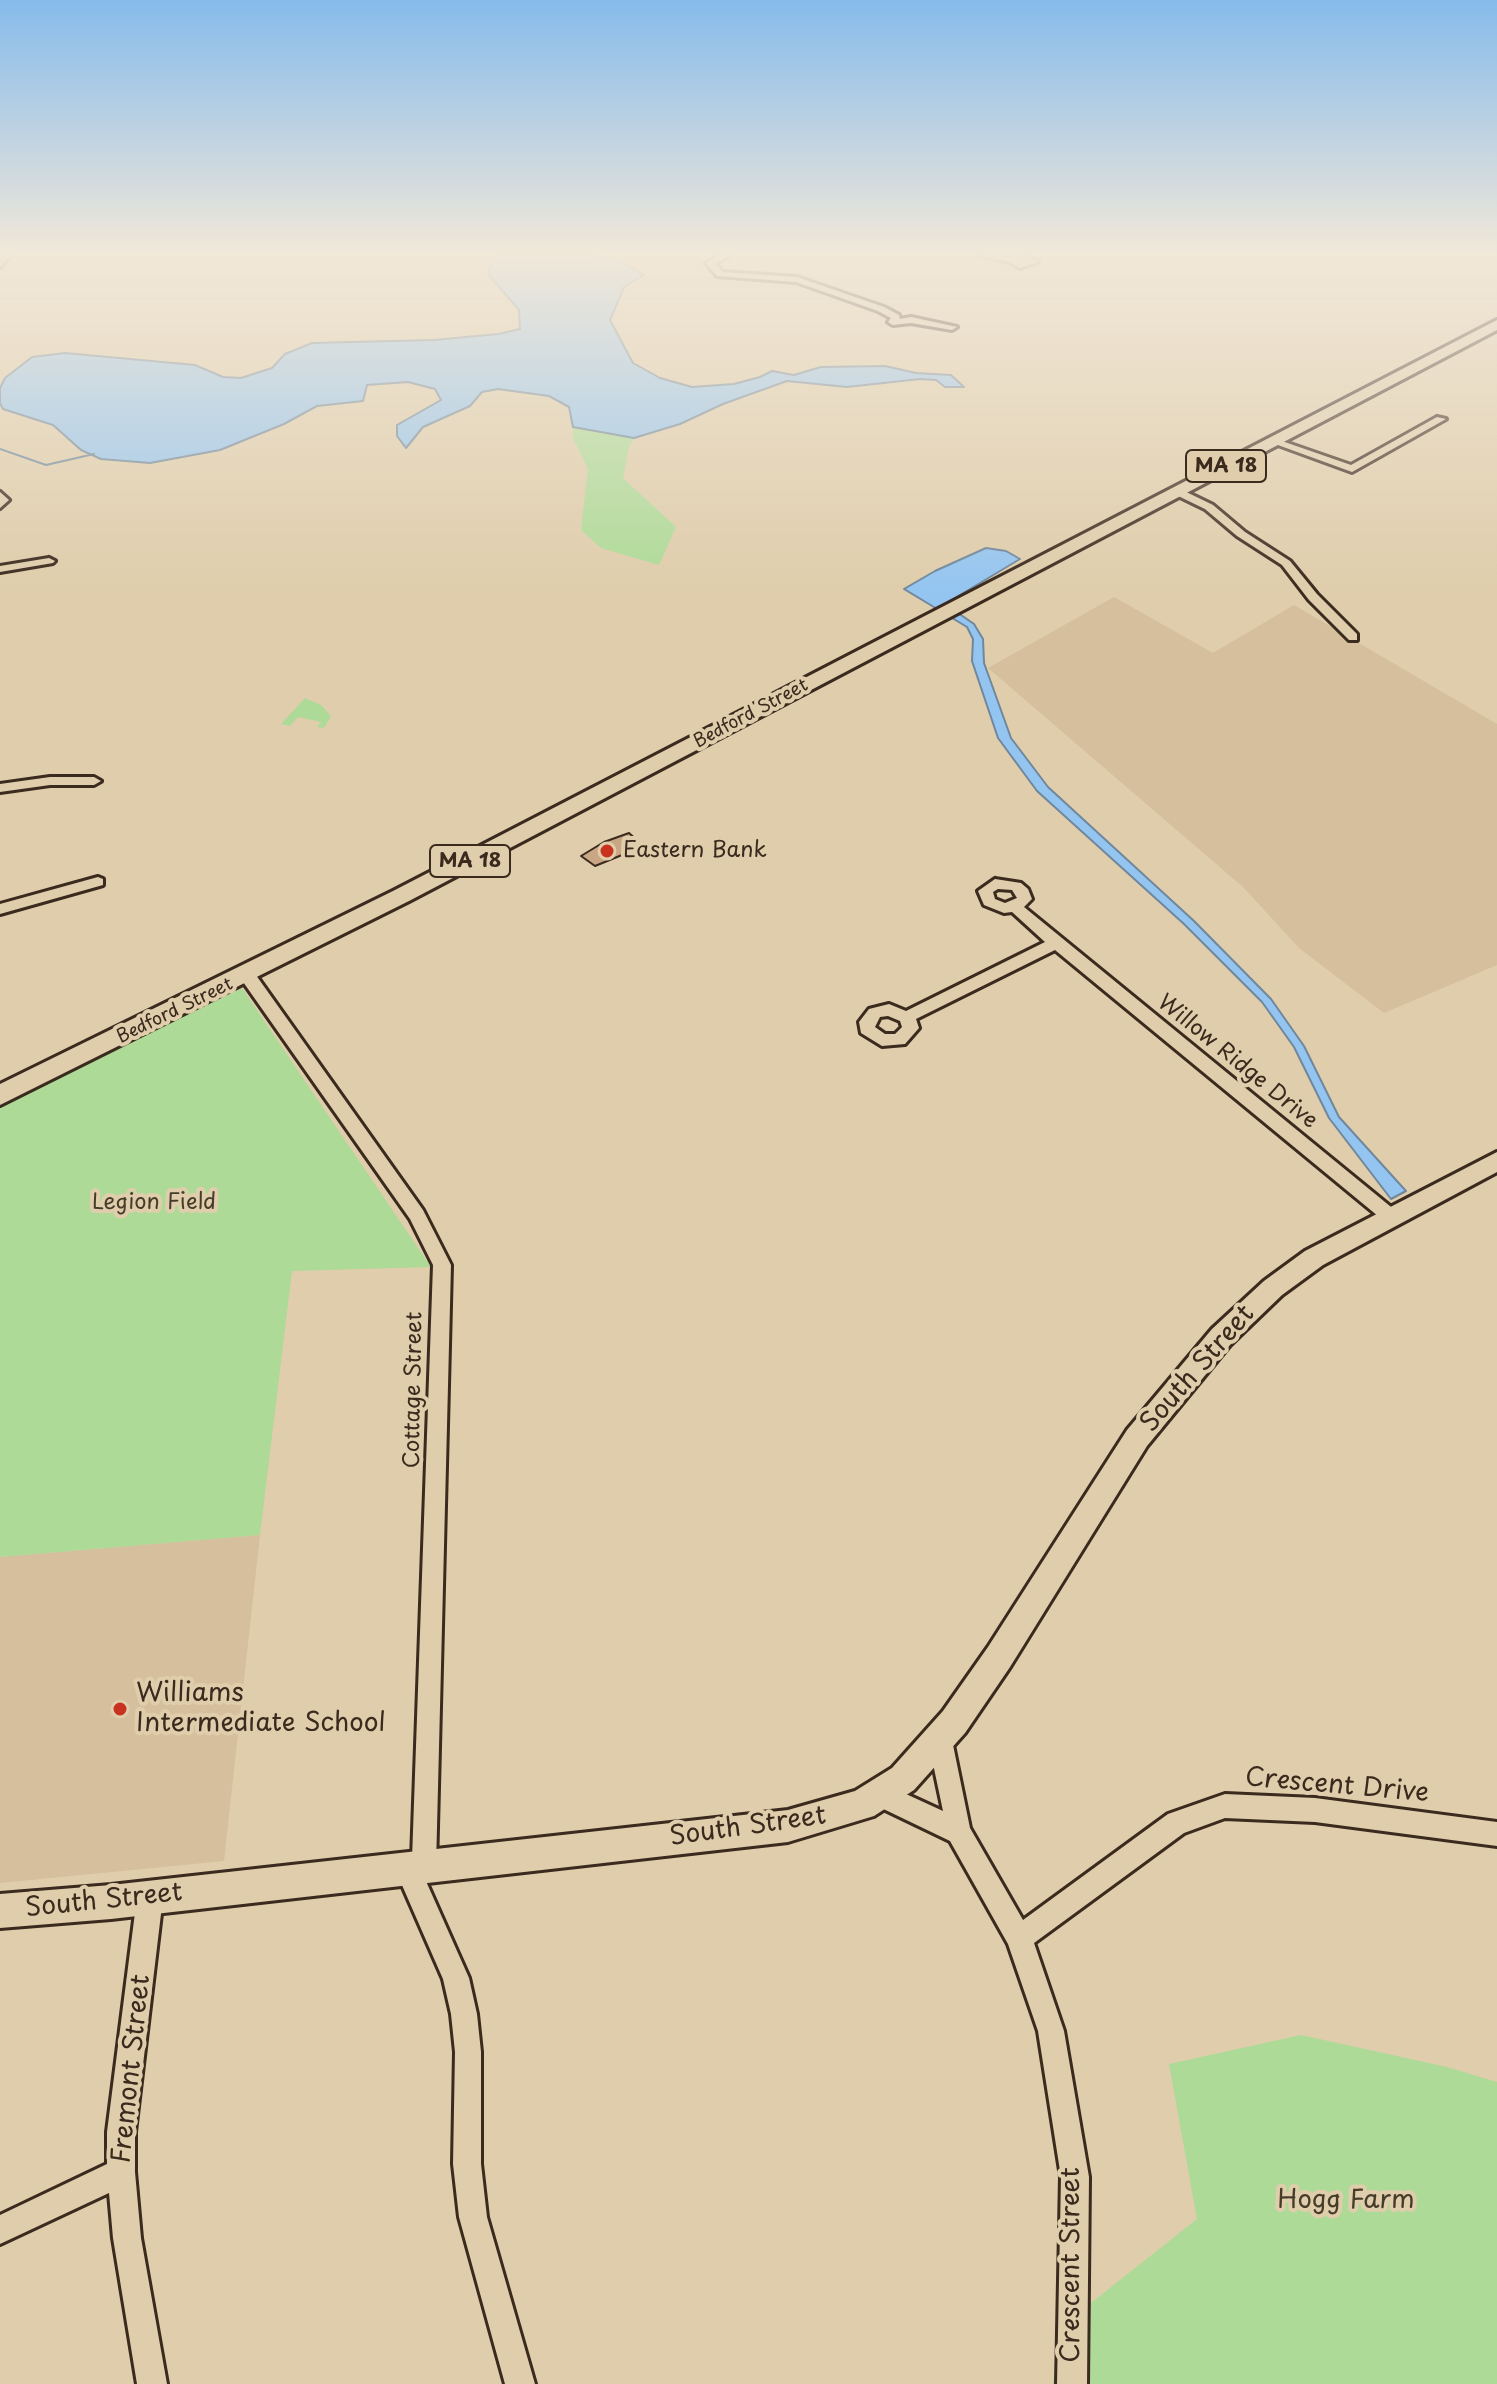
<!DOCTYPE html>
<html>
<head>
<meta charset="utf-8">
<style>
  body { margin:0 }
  canvas { display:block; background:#dfcdab }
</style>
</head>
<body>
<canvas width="1497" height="2384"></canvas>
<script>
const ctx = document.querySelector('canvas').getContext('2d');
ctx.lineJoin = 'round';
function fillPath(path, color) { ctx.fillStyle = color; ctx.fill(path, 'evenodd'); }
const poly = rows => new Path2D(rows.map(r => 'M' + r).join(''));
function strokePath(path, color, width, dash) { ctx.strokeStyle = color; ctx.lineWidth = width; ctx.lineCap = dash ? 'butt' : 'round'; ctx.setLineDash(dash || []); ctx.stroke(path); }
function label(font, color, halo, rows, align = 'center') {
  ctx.font = font + ' "Playpen Sans",sans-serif'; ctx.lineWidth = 8; ctx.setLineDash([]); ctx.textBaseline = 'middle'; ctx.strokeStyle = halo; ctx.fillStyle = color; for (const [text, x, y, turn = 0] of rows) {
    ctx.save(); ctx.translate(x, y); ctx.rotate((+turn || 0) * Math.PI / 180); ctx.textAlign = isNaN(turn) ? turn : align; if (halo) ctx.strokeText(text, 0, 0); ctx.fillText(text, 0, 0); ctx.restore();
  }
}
const built = poly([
  [1114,597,1213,653,1294,605,1497,724,1497,965,1384,1013,1299,948,1243,887,988,668],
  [260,1535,224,1861,0,1883,0,1557]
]);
const green = poly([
  [573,427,634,438,629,447,623,478,676,527,659,565,601,548,581,530,588,469,572,436],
  [305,698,321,705,331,716,324,728,317,727,321,722,298,717,290,726,281,724],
  [242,988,431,1267,292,1271,260,1535,0,1557,0,1104],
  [1301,2035,1447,2067,1497,2082,1497,2384,1053,2384,1058,2329,1197,2219,1169,2064]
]);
const water = poly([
  [495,255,592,255,618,260,644,275,624,287,610,320,633,363,660,378,692,387,734,384,760,377,772,371,794,375,821,367,885,366,916,373,951,375,964,387,945,387,936,380,920,379,847,387,787,381,723,404,680,424,634,438,573,427,569,407,549,396,498,389,482,392,470,406,423,427,406,448,397,436,397,425,441,400,435,389,408,382,367,385,363,401,317,406,284,424,220,450,150,463,101,459,81,450,53,425,3,409,0,403,0,388,5,378,32,357,65,353,195,365,223,377,241,378,272,368,285,354,312,343,434,340,498,334,520,329,519,310,488,274,495,255],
  [986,548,1006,551,1020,559,945,604,974,624,983,639,984,663,1011,738,1048,787,1194,921,1271,999,1304,1046,1339,1117,1406,1191,1391,1199,1329,1118,1294,1047,1262,1002,1184,924,1037,791,998,738,972,661,973,639,967,627,904,589,935,571,986,548]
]);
const stream = poly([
  [0,449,46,465,94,454]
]);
const building = poly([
  [629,833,638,841,622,855,595,866,581,856,604,842,629,833]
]);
const street = poly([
  [719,255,730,255,715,264,723,272,797,277,884,307,899,315,900,319,911,317,957,327,952,330,911,323,893,325,888,322,891,318,878,311,796,282,717,276,706,263,719,255],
  [976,255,1024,255,1038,262,1020,268,1010,262,976,255],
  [1437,417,1446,419,1352,472,1267,441,1276,439,1351,465,1437,417],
  [1172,489,1180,489,1213,505,1245,532,1290,561,1317,594,1357,634,1357,640,1349,640,1309,600,1282,565,1237,536,1205,509,1172,493,1172,489],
  [0,492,9,500,0,508,0,492],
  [49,558,55,561,53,563,0,572,0,566,49,558],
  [50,777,94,777,101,781,94,785,50,785,0,792,0,784,50,777],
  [98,877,103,879,103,885,0,914,0,904,98,877],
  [995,879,1021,883,1028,889,1032,899,1024,907,1396,1211,1399,1216,1396,1221,1384,1221,1055,950,916,1019,919,1028,905,1044,882,1046,861,1033,859,1022,869,1009,889,1004,906,1011,1045,942,1012,912,1004,913,984,905,978,891,995,879],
  [998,889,1012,890,1017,898,1005,903,995,899,993,892,998,889],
  [888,1016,900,1021,902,1027,895,1034,885,1034,875,1027,880,1017,888,1016],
  [247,970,253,971,423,1210,451,1265,436,1867,433,1876,425,1879,469,1978,477,2014,481,2052,481,2164,487,2217,535,2384,505,2384,459,2217,453,2164,455,2052,451,2014,443,1979,395,1869,398,1860,407,1857,412,1859,433,1265,410,1219,241,979,239,975,241,971,247,970],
  [940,1728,948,1732,952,1740,970,1828,1023,1920,1168,1814,1225,1794,1315,1798,1497,1822,1497,1846,1315,1822,1225,1818,1184,1833,1034,1943,1064,2031,1089,2177,1087,2384,1057,2384,1061,2177,1038,2031,1008,1944,950,1841,873,1804,870,1795,873,1786,882,1783,943,1811,928,1740,932,1732,940,1728],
  [150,1884,159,1888,163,1897,135,2132,135,2172,141,2238,167,2384,137,2384,113,2238,109,2193,0,2244,0,2215,107,2164,107,2132,137,1897,141,1888,150,1884]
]);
const secondary = poly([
  [0,255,11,255,0,267,0,255],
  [1497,1152,1497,1172,1323,1265,1282,1295,1230,1345,1147,1446,1010,1667,965,1733,914,1790,874,1816,788,1842,111,1919,0,1928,0,1894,111,1885,788,1810,855,1791,892,1768,943,1711,988,1647,1127,1430,1212,1329,1264,1281,1305,1251,1497,1152]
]);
const primary = poly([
  [1497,320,1497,330,409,901,0,1105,0,1084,393,891,1497,320]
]);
const markers = [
  [607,851,8,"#c8321e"],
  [120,1709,8,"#c8321e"]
];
const farStreetnames = [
  ["Bedford Street",751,714,-28],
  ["Bedford Street",175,1011,-26]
];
const shields = [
  [1226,466,80],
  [470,861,80]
];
const shieldNames = [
  ["MA 18",1226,466],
  ["MA 18",470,861]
];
const poiNames = [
  ["Eastern Bank",623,851]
];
const streetNames = [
  ["Willow Ridge Drive",1237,1062,39],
  ["Cottage Street",414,1390,-89]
];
const parkNames = [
  ["Legion Field",154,1203]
];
const nearStreetnames = [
  ["South Street",1198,1369,-49],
  ["Crescent Drive",1337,1786,5],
  ["South Street",748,1827,-8],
  ["South Street",104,1901,-6],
  ["Fremont Street",132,2069,-84],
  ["Crescent Street",1072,2265,-90]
];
const nearPoinames = [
  ["Williams",136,1694],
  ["Intermediate School",136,1724]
];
const nearParknames = [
  ["Hogg Farm",1346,2201]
];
fillPath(built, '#d6bf9c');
fillPath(green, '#aeda98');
fillPath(water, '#94c5f0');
strokePath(water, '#70879c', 2);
strokePath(stream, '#70879c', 2);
fillPath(building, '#caa784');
strokePath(building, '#3b2a1e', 2);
strokePath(street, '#3b2a1e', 6);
strokePath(secondary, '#3b2a1e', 6);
strokePath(primary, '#3b2a1e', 6);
fillPath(street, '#dfcdab');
fillPath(secondary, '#dfcdab');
fillPath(primary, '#dfcdab');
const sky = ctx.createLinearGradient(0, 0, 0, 589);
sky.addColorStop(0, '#86bbeb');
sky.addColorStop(0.43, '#f1e8d9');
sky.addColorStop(1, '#f1e8d900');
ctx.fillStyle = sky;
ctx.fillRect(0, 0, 1497, 589);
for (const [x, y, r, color] of markers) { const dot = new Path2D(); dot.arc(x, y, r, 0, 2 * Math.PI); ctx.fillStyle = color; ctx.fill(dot); strokePath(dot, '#dfcdab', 3); }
label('18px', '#3b2a1e', '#dfcdab', farStreetnames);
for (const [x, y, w] of shields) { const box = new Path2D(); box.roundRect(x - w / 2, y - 16, w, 32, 6); ctx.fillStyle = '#dfcdab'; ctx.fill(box); strokePath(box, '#3b2a1e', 2); }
label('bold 20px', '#3b2a1e', null, shieldNames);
label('22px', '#3b2a1e', '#dfcdab', poiNames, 'left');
label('22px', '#3b2a1e', '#dfcdab', streetNames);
label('22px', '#463c2a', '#dfcdab', parkNames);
label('26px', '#3b2a1e', '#dfcdab', nearStreetnames);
label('26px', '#3b2a1e', '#dfcdab', nearPoinames, 'left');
label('26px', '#463c2a', '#dfcdab', nearParknames);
</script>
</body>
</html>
